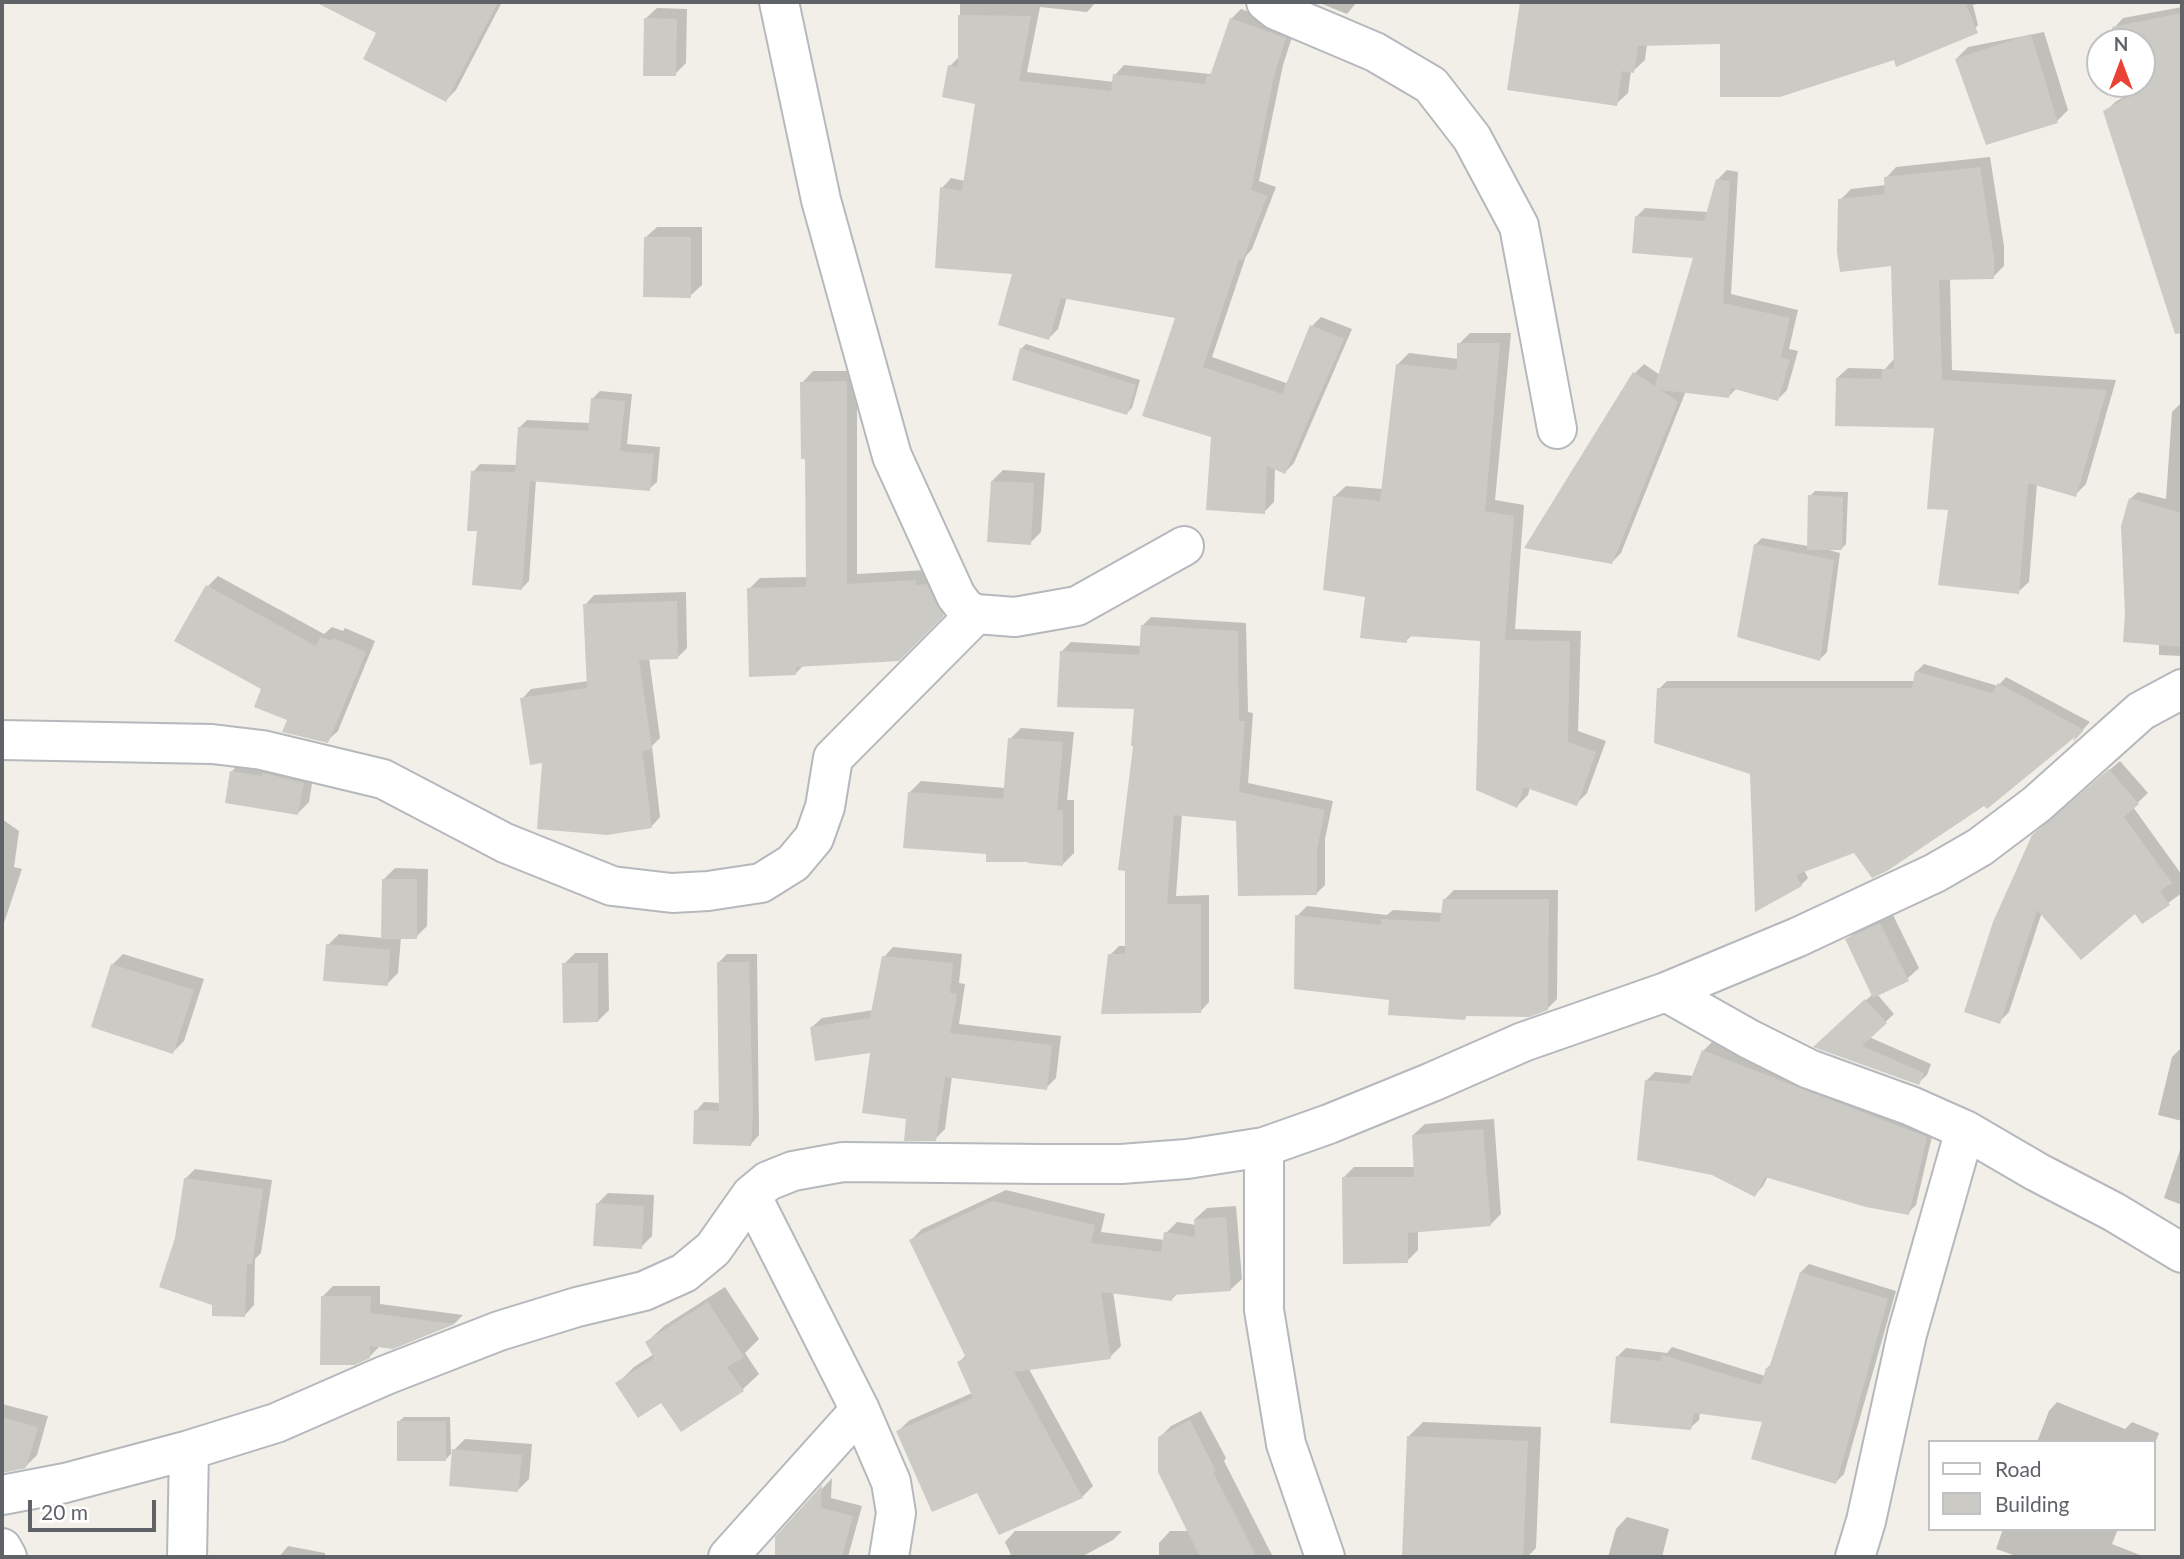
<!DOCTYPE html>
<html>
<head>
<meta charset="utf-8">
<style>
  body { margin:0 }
  #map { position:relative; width:2184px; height:1559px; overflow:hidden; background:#f1efe8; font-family:Lato,sans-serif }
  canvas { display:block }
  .frame { position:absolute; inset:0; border:4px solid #5f6368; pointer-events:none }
  .legend { position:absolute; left:1928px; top:1440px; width:228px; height:91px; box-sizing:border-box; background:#fff; border:2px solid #bfc1c3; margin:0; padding:9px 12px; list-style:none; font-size:21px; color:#5f6368 }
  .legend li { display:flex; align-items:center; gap:14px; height:35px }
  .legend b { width:35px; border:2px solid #bfc1c3 }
  .north { position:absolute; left:2086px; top:28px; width:70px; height:70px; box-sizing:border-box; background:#fff; border:2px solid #bfc1c3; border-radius:50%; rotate:0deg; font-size:19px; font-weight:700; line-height:28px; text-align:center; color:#5f6368 }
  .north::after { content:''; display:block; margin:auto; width:24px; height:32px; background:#ea4335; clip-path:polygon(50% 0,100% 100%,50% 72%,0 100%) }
  .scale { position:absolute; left:28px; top:1500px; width:128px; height:32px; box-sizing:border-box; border:4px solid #5f6368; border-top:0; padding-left:9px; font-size:21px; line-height:24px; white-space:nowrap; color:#5f6368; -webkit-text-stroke:5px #fff; paint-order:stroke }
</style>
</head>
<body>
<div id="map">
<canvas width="2184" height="1559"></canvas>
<div class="frame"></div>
<ul class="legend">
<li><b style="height:9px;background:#fff"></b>Road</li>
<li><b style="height:19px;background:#cccac5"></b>Building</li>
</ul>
<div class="north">N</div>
<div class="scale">20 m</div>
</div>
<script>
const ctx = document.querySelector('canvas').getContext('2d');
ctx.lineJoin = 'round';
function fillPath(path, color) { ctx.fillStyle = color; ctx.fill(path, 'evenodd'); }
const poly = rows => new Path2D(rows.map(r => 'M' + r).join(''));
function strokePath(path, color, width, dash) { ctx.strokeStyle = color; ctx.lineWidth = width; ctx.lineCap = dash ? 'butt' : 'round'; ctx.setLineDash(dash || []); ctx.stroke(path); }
const shadow = poly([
  [319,2,502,2,456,90,446,100,378,32],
  [960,2,1096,2,1087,12,1040,7,1027,72,1114,82,1115,75,1124,65,1210,74,1214,71,1231,19,1241,9,1295,28,1283,65,1259,181,1276,187,1252,249,1246,256,1212,357,1289,384,1312,326,1321,317,1352,329,1294,463,1285,472,1275,468,1274,502,1264,512,1213,435,1177,317,1067,297,1058,329,1049,338,1014,273,942,188,951,178,965,181,977,103,950,66,960,56],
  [1317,2,1357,2,1347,14],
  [1524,2,1985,2,1973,5,1978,25,1967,36,1895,58,1721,42,1647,44,1645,60,1633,71,1631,71,1628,93,1616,104,1509,89],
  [2182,7,2182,286,2162,287,2105,112,2115,102,2129,94,2127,84,2142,84,2142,42,2117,42,2114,28,2123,18],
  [657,8,687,9,686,63,675,74,645,19],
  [2044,32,2068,110,2057,121,1987,143,1957,58,1968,47],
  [1990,157,2004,246,2004,266,1993,277,1950,278,1952,370,2116,380,2086,484,2075,495,2037,484,2029,582,2018,592,1950,509,1936,426,1837,378,1848,368,1885,369,1894,359,1892,264,1840,200,1851,189,1886,185,1886,178,1896,167],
  [1727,170,1738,172,1731,294,1798,310,1789,349,1798,351,1787,390,1778,399,1737,388,1729,396,1686,391,1621,553,1612,562,1527,546,1635,373,1644,364,1660,375,1695,256,1636,217,1645,208,1708,212,1718,179],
  [657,227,702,227,702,285,690,296,645,238],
  [1470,333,1511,333,1495,500,1524,505,1515,629,1581,631,1578,731,1606,741,1587,793,1576,804,1530,788,1528,795,1517,806,1482,639,1412,635,1406,641,1367,595,1334,497,1346,486,1383,489,1398,364,1409,353,1459,359,1459,344],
  [1026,344,1140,380,1132,408,1127,413,1021,349],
  [813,371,857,371,857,574,926,570,954,603,898,659,804,665,795,674,749,589,760,578,808,577,806,458,802,383],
  [600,391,632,394,627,444,660,447,657,482,649,489,536,480,529,581,522,588,479,530,473,472,480,464,517,465,519,428,527,420,590,423,592,399],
  [2180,404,2182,404,2182,656,2159,655,2159,643,2130,499,2138,492,2166,499,2172,412],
  [1003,470,1045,473,1041,532,1030,543,992,481],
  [1815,491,1848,492,1846,544,1841,549,1829,548,1829,550,1840,553,1827,652,1820,659,1755,545,1762,538,1808,546,1810,496],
  [218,576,324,634,332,627,343,631,345,628,375,641,338,731,327,741,289,720,263,689,208,586],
  [686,592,687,648,678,657,649,658,660,738,652,746,660,817,651,827,544,761,522,699,531,689,589,681,585,605,594,595],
  [1151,617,1246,623,1248,712,1253,713,1248,783,1333,801,1325,839,1325,885,1316,894,1238,820,1182,814,1176,896,1209,895,1209,1002,1200,1012,1110,955,1119,946,1127,946,1136,708,1062,651,1071,642,1141,646,1142,626],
  [1924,664,1998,686,2006,677,2090,722,2078,735,2080,731,1985,804,1804,870,1808,878,1801,885,1757,909,1752,773,1659,689,1667,681,1915,681,1916,672],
  [1021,728,1074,732,1067,800,1074,800,1074,853,1063,864,987,853,909,793,921,781,1005,788,1010,739],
  [243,760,314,772,309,802,298,813,232,771],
  [2120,761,2148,793,2133,807,2182,875,2182,893,2142,922,2135,912,2042,912,2009,1012,1999,1022,2044,826],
  [2,819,19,831,14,867,22,869,2,929],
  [395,868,428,869,427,926,416,937,401,937,398,973,387,984,328,945,339,934,383,938,384,879],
  [1454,890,1558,890,1557,999,1547,1009,1468,1014,1465,1018,1391,998,1297,916,1307,906,1387,915,1393,910,1443,913,1444,900],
  [1892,913,1919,968,1907,979,1877,994,1894,1014,1869,1037,1931,1064,1927,1075,1918,1083,1824,1038,1873,994,1847,940,1858,929],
  [893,947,962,954,959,983,965,984,959,1024,1061,1036,1056,1078,1046,1088,952,1076,945,1129,935,1139,908,1118,872,1051,812,1027,822,1018,874,1010,884,957],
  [575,953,608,953,609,1010,598,1021,564,964],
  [123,954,204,979,184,1041,173,1052,112,965],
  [727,954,757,954,759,1135,751,1144,696,1111,704,1102,721,1103,718,963],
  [1712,1042,1934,1128,1916,1205,1908,1213,1768,1176,1763,1186,1755,1195,1647,1080,1655,1072,1694,1076,1703,1051],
  [2182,1047,2182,1121,2158,1115,2172,1057],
  [1494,1119,1501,1214,1490,1225,1418,1230,1418,1250,1407,1261,1343,1178,1354,1167,1415,1167,1413,1135,1425,1124],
  [2182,1144,2182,1205,2164,1198],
  [195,1169,272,1180,261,1253,255,1259,254,1305,245,1315,214,1304,177,1239,185,1179],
  [1006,1190,1105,1214,1101,1232,1165,1240,1166,1233,1177,1222,1196,1225,1195,1219,1207,1208,1236,1206,1242,1279,1230,1290,1178,1293,1172,1299,1113,1291,1121,1346,1110,1357,1029,1369,1093,1486,1082,1497,1000,1532,978,1491,898,1431,910,1420,972,1393,959,1362,966,1355,911,1240,922,1229],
  [608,1193,654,1195,652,1236,641,1247,597,1204],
  [1809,1264,1896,1291,1844,1474,1836,1482,1764,1421,1700,1412,1699,1420,1690,1428,1618,1356,1626,1348,1667,1353,1672,1347,1765,1376,1767,1368,1772,1363,1801,1272],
  [333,1286,380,1286,380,1304,463,1315,455,1323,393,1347,380,1346,369,1357,323,1296],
  [725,1287,759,1339,745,1353,759,1374,742,1390,662,1400,618,1383,634,1367,654,1354,647,1342,664,1326],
  [2057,1402,2125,1429,2132,1422,2159,1433,2154,1446,2154,1442,2037,1442,2049,1411],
  [2,1404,48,1416,37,1455,25,1467,2,1471],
  [1201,1411,1226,1458,1224,1461,1273,1557,1159,1557,1159,1543,1170,1531,1189,1531,1159,1438,1171,1426],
  [404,1417,450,1417,451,1453,465,1439,532,1444,529,1479,518,1490,454,1451,446,1459,398,1422],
  [1423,1422,1541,1427,1536,1548,1527,1557,1404,1557,1408,1437],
  [832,1478,831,1498,862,1506,848,1557,776,1557,777,1538],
  [1627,1517,1669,1529,1662,1557,1608,1557,1616,1529],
  [2003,1529,2118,1529,2112,1544,2140,1555,2139,1557,2019,1557,1996,1549],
  [1015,1531,1122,1531,1113,1540,1081,1557,1012,1557,1005,1542],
  [288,1546,325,1553,325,1557,279,1557]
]);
const building = poly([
  [315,2,498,2,446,102,363,59,376,33],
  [1520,2,1651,2,1651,4,1965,2,1978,33,1896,67,1894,60,1780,97,1720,97,1720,44,1638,46,1634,73,1622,71,1617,106,1507,90],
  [2182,13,2182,333,2175,334,2103,111,2128,97,2125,84,2142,84,2142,42,2115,42,2112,27],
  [958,15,1031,16,1019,81,1111,91,1113,74,1205,84,1207,75,1210,76,1230,18,1286,38,1274,76,1251,190,1267,196,1243,260,1239,259,1203,367,1282,394,1310,325,1344,339,1285,474,1267,466,1265,514,1206,510,1211,437,1142,416,1175,318,1061,298,1049,340,998,325,1012,274,935,268,940,187,962,191,975,104,942,97,948,65,958,67],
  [644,18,677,19,676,76,643,76],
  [2031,34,2058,123,1986,145,1955,59],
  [1980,167,1994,258,1994,279,1939,280,1942,380,2107,390,2076,497,2028,483,2019,594,1938,585,1948,510,1927,509,1934,428,1835,426,1836,378,1881,379,1882,369,1894,369,1891,266,1840,272,1837,252,1838,199,1885,194,1884,177],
  [1716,179,1730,181,1723,303,1790,318,1781,357,1790,360,1778,401,1731,388,1729,398,1661,390,1678,402,1612,564,1524,548,1633,372,1655,386,1693,258,1632,253,1635,216,1704,221],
  [644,237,691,237,691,298,643,297],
  [1457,343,1500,343,1485,511,1514,516,1505,640,1570,641,1568,742,1596,752,1577,806,1524,787,1517,808,1476,790,1480,641,1407,636,1407,643,1360,638,1365,597,1323,590,1333,496,1380,501,1396,364,1457,370],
  [1020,348,1136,385,1127,415,1012,380],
  [847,381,847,584,916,580,916,585,927,584,944,616,899,661,796,667,796,675,749,677,747,588,806,587,805,459,801,459,800,382],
  [591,398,625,401,620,451,654,454,650,491,530,481,522,590,472,585,477,531,467,531,471,471,515,472,518,427,588,431],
  [991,481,1034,483,1031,545,987,542],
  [1808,495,1843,497,1842,550,1807,550],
  [2129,498,2182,513,2182,647,2123,642,2125,614,2121,526],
  [1754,544,1834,560,1820,661,1737,637],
  [206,585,316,646,320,637,332,641,333,638,366,652,328,743,282,732,287,720,254,707,261,689,174,641],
  [677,601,678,659,639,660,652,749,642,751,652,828,607,835,537,829,542,763,530,765,520,698,587,688,583,604],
  [1141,625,1238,631,1239,721,1245,721,1239,792,1325,810,1317,849,1317,895,1238,896,1236,821,1174,815,1167,904,1201,904,1201,1013,1101,1014,1108,954,1125,954,1125,871,1118,870,1133,746,1131,746,1134,709,1057,707,1060,651,1139,655],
  [1915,671,1992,693,1998,683,2084,730,2073,742,2075,737,1987,809,1984,806,1887,871,1872,878,1854,853,1796,875,1802,886,1755,912,1750,774,1654,743,1657,688,1912,688],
  [1008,738,1063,742,1057,810,1063,810,1063,866,1028,863,1028,862,986,862,986,854,903,848,908,792,1003,799],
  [2109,769,2139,804,2124,817,2172,883,2160,891,2170,905,2142,924,2135,914,2081,960,2037,910,2000,1024,1964,1012,1993,922,2032,835],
  [230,771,262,776,263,773,304,783,298,815,225,803],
  [382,879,417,879,417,939,381,939],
  [1443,899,1549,899,1548,1010,1529,1017,1466,1016,1465,1020,1388,1015,1389,1000,1294,989,1295,915,1381,925,1381,919,1440,922],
  [1880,923,1909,981,1873,998,1845,939],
  [326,944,390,950,388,986,323,981],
  [882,956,953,963,950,993,957,994,950,1033,1052,1045,1047,1090,945,1077,936,1141,904,1141,906,1119,862,1113,870,1053,815,1061,810,1027,870,1018],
  [717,962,749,962,753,1113,751,1146,693,1144,694,1110,719,1111],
  [562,963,598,963,598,1022,563,1023],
  [111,964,194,990,173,1054,91,1027],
  [1865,999,1887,1023,1862,1046,1924,1073,1919,1085,1813,1047],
  [1702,1050,1927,1137,1909,1215,1866,1207,1765,1177,1755,1197,1712,1175,1637,1160,1645,1080,1689,1084],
  [1483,1129,1491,1226,1408,1233,1408,1263,1343,1264,1342,1177,1414,1177,1412,1135],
  [184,1178,263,1189,252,1264,247,1264,245,1317,212,1316,212,1305,159,1287,175,1238],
  [993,1201,1095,1225,1091,1243,1161,1252,1164,1232,1195,1237,1194,1219,1226,1217,1231,1291,1173,1295,1172,1301,1101,1292,1111,1359,1014,1372,1083,1498,999,1535,977,1493,932,1512,896,1431,973,1398,957,1362,966,1358,909,1240],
  [596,1203,644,1206,642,1249,593,1246],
  [1800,1272,1888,1299,1836,1484,1751,1459,1762,1422,1694,1413,1691,1430,1610,1423,1616,1356,1660,1361,1662,1355,1761,1385,1766,1368,1769,1368],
  [321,1296,371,1296,370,1313,455,1324,393,1349,370,1346,370,1358,355,1365,320,1365],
  [708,1302,744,1357,727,1367,744,1391,681,1432,661,1403,638,1418,615,1383,654,1358,645,1342],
  [2,1417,38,1427,26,1468,2,1473],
  [1190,1420,1216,1471,1213,1472,1257,1557,1200,1557,1158,1472,1158,1437],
  [397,1421,446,1421,446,1461,397,1461],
  [1407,1436,1528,1441,1523,1557,1402,1557],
  [452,1449,522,1455,518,1492,449,1486],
  [822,1485,821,1508,853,1516,842,1557,775,1557,775,1537]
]);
const minor = poly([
  [779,2,821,200,892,456,956,596,966,609,976,614,1015,617,1077,606,1184,546],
  [1266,2,1276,10,1375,52,1431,85,1472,138,1519,226,1557,429],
  [2,740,212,744,262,750,383,779,505,843,612,886,672,893,708,891,761,883,793,863,814,838,825,807,833,758,976,614],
  [1666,992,1749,1039,1809,1069,1911,1106,1965,1130,2037,1172,2114,1212,2182,1253],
  [1264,1147,1264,1310,1286,1444,1325,1557],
  [751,1195,860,1410,891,1482,896,1513,889,1557],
  [2,1495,65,1483,189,1450,276,1423,386,1375,499,1331,577,1307,644,1291,684,1273,713,1249,751,1195,768,1181,793,1171,843,1162,1044,1164,1121,1164,1187,1159,1264,1147,1329,1124,1432,1082,1523,1042,1666,992,1798,937,1935,873,1980,847,2037,804,2141,711,2182,689],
  [2,1548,7,1557],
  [187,1557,189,1450],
  [728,1557,860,1410],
  [1855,1557,1866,1521,1907,1334,1965,1130]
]);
fillPath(shadow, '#0003');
fillPath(building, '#cccac5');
strokePath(minor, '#b5b8bc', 42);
strokePath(minor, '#fff', 38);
</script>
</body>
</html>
